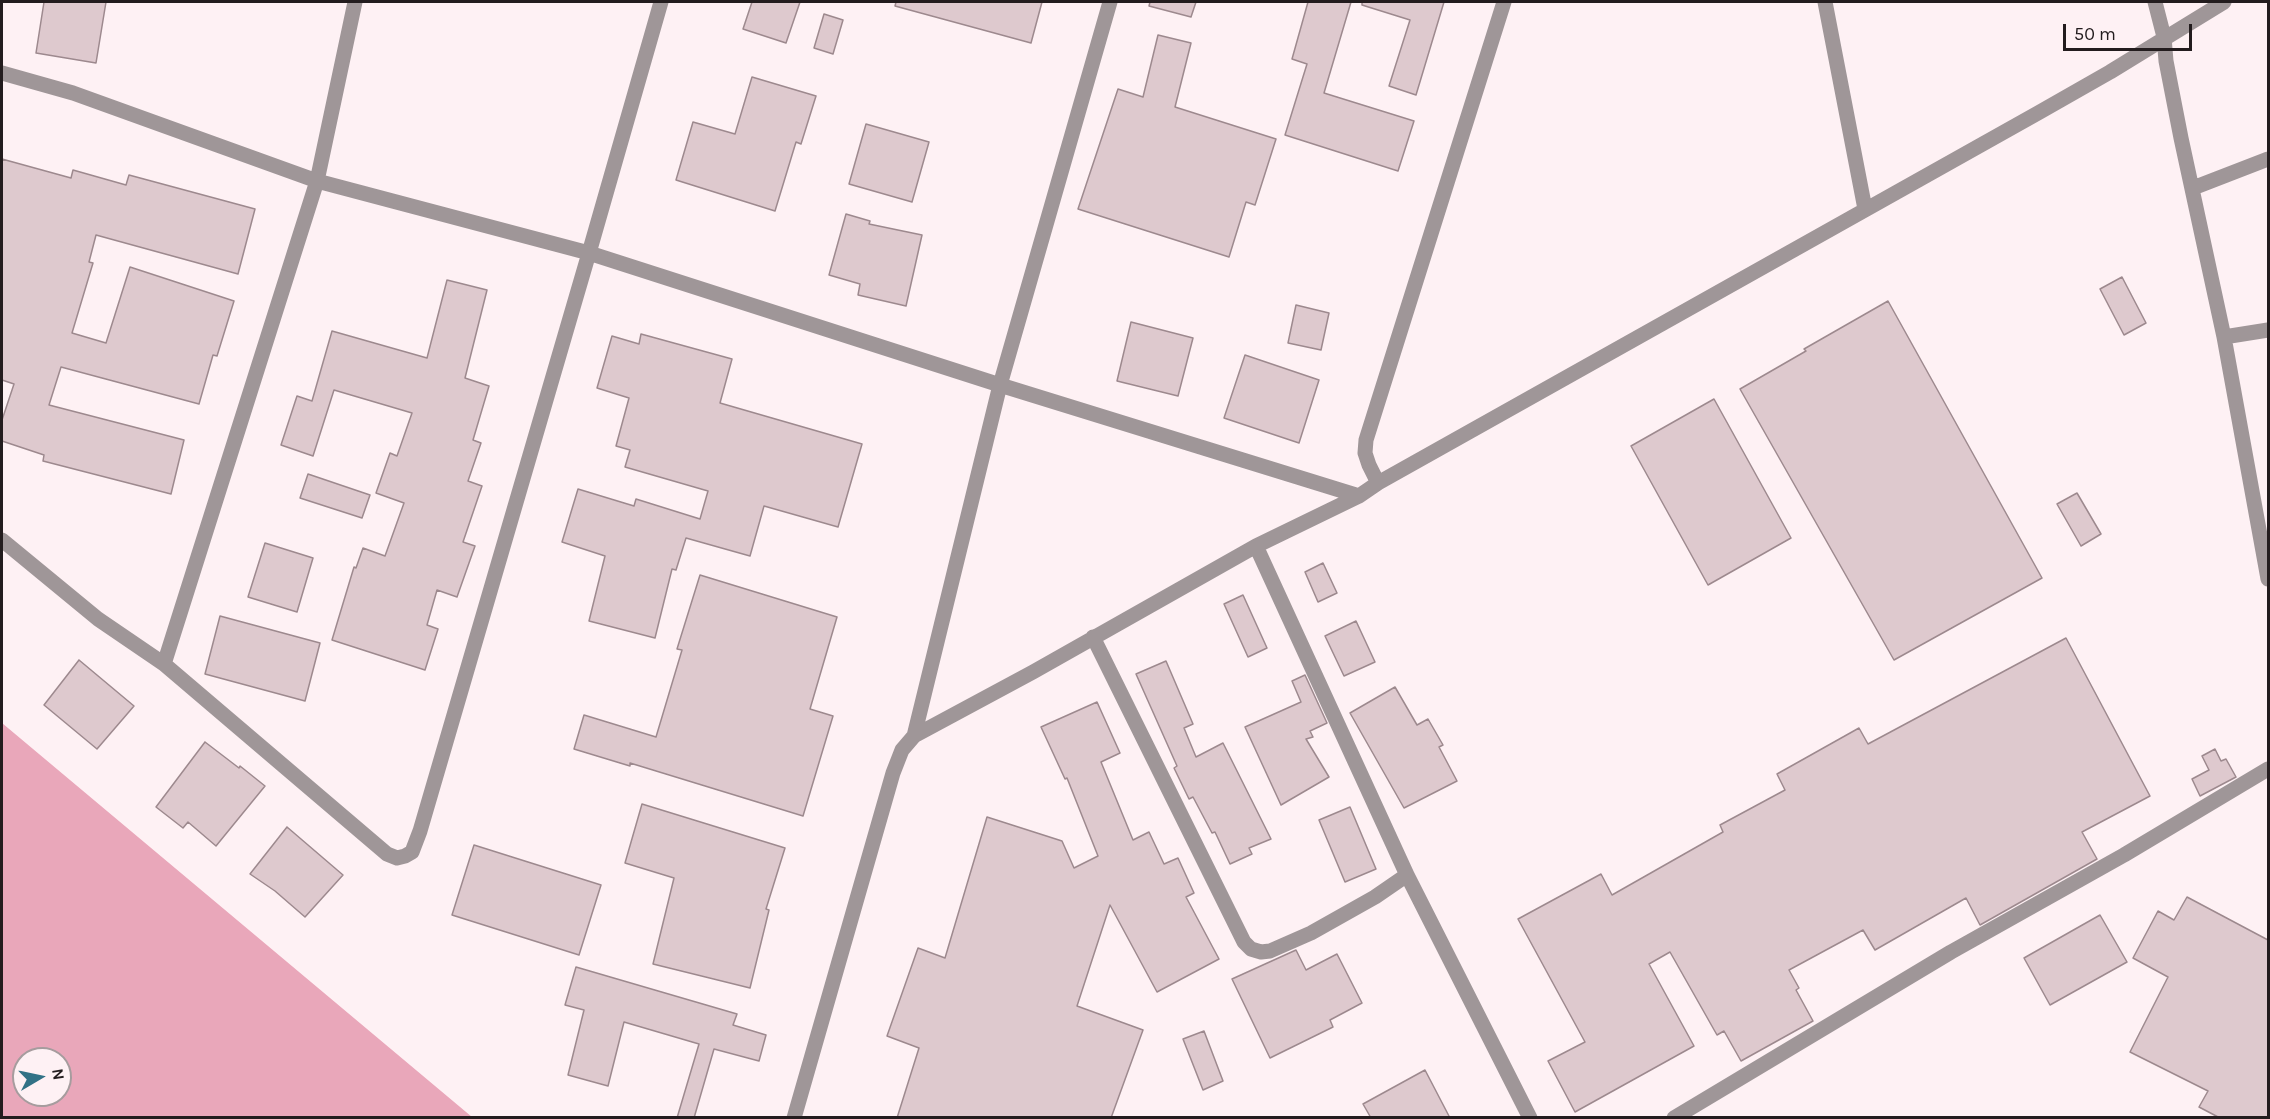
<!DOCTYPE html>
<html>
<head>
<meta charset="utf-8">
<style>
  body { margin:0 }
  #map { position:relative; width:2270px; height:1119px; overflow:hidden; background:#fef1f4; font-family:Karla,sans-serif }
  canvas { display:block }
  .frame { position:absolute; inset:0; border:3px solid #231c1e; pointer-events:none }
  .north { position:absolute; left:12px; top:1047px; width:60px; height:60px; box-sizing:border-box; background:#fef1f4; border:2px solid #a69c9e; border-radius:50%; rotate:81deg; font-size:16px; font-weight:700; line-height:24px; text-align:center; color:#231c1e }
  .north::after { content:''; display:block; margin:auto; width:21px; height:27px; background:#327286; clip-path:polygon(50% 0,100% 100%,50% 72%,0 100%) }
  .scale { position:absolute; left:2063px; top:24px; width:129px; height:27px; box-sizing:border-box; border:3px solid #231c1e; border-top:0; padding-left:8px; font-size:18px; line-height:21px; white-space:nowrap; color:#231c1e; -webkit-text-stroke:4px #fef1f4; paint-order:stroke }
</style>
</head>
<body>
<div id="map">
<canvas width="2270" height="1119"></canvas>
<div class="frame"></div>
<div class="north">N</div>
<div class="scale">50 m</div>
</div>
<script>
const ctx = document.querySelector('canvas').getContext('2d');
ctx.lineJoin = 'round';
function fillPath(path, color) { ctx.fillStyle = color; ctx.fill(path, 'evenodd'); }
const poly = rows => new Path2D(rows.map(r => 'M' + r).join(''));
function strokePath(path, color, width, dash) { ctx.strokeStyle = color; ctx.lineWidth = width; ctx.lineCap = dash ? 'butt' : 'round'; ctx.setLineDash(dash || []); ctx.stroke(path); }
const forest = poly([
  [2,723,472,1117,2,1117],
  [24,1059,60,1059,60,1095,24,1095]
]);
const building = poly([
  [44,2,106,2,96,63,36,53,44,2],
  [752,2,800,2,786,43,743,29,752,2],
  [896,2,1042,2,1031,43,895,6,896,2],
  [1150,2,1196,2,1191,17,1149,6,1150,2],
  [1308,2,1351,2,1324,93,1414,121,1398,171,1285,135,1307,64,1292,59,1308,2],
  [1362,2,1444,2,1416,95,1389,86,1410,20,1362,5,1362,2],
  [824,14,843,20,833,54,814,48,824,14],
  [1158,35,1191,43,1175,107,1276,139,1255,205,1246,202,1229,257,1078,209,1118,89,1143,97,1158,35],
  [752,77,816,96,801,144,796,142,775,211,676,180,693,122,735,134,752,77],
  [866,124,929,142,912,202,849,184,866,124],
  [2,159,71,178,73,170,126,185,129,175,255,209,238,274,96,235,89,262,93,263,72,333,106,343,130,267,234,301,217,356,213,355,199,404,61,367,49,405,184,440,171,494,43,461,44,455,2,441,2,420,14,384,2,380,2,159],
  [846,214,870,221,869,224,922,235,906,306,858,295,860,284,829,275,846,214],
  [2122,277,2146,323,2124,335,2100,289,2122,277],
  [447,280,487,290,465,378,489,386,473,440,481,443,468,481,482,486,463,542,475,546,457,597,437,590,427,625,438,629,425,670,332,640,354,567,356,568,363,548,385,556,404,503,376,493,390,453,397,456,412,413,334,390,313,456,281,445,297,396,312,401,332,331,427,358,447,280],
  [1888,301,2042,578,1894,660,1740,389,1806,351,1804,349,1888,301],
  [1296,305,1329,313,1321,350,1288,343,1296,305],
  [1131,322,1193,338,1178,396,1117,381,1131,322],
  [641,334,732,359,720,403,862,444,838,527,764,506,750,556,686,538,676,570,672,569,655,638,589,621,605,556,562,542,578,489,634,506,636,499,700,519,708,491,625,467,630,450,616,446,629,398,597,388,612,336,639,344,641,334],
  [1245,355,1319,380,1299,443,1224,418,1245,355],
  [1714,399,1791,538,1708,585,1631,446,1714,399],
  [308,474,370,495,362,518,300,498,308,474],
  [2077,493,2101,534,2081,546,2057,504,2077,493],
  [265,543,313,558,297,612,248,597,265,543],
  [1323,563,1337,593,1318,602,1305,572,1323,563],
  [700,575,837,617,810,709,833,716,803,816,630,763,630,766,574,749,584,715,656,737,682,650,677,649,700,575],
  [1243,595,1267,648,1248,657,1224,604,1243,595],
  [220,616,320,643,305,701,205,674,220,616],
  [1356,621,1375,662,1344,676,1325,636,1356,621],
  [2066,638,2150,796,2082,832,2097,859,1980,925,1966,898,1875,950,1863,930,1789,970,1799,988,1796,990,1813,1021,1741,1061,1724,1031,1717,1035,1670,952,1649,964,1694,1046,1575,1112,1548,1061,1585,1042,1518,919,1601,874,1612,895,1723,832,1720,825,1785,790,1777,774,1859,728,1868,744,2066,638],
  [79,660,134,706,97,749,44,705,79,660],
  [1166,661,1193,724,1184,728,1196,757,1223,743,1271,839,1249,848,1252,854,1230,864,1215,832,1212,833,1193,797,1189,799,1174,768,1177,766,1136,674,1166,661],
  [1305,675,1327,723,1310,731,1313,737,1306,739,1329,777,1281,805,1245,727,1301,702,1292,681,1305,675],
  [1395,687,1417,725,1428,719,1443,745,1439,747,1457,781,1404,808,1350,713,1395,687],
  [1097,702,1120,753,1101,762,1133,840,1149,832,1164,864,1178,858,1194,893,1186,897,1219,959,1157,992,1110,905,1077,1006,1143,1030,1111,1118,897,1118,919,1048,887,1036,918,948,945,958,987,817,1062,841,1074,868,1098,856,1067,778,1065,779,1041,727,1097,702],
  [205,742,239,768,240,766,265,786,216,846,188,822,183,828,156,807,205,742],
  [2215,749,2221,761,2226,759,2236,777,2200,796,2192,779,2209,770,2202,756,2215,749],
  [642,804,785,848,766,909,769,910,750,988,653,964,674,878,625,863,642,804],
  [1350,807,1376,869,1345,882,1319,820,1350,807],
  [287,827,343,875,305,917,275,891,250,874,287,827],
  [474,845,601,885,579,955,452,915,474,845],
  [2187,897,2268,940,2268,1118,2220,1118,2199,1107,2208,1091,2130,1052,2168,977,2133,958,2158,911,2174,920,2187,897],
  [2100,915,2127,962,2050,1005,2024,958,2100,915],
  [1296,950,1306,970,1337,954,1362,1003,1330,1020,1333,1027,1270,1058,1232,979,1296,950],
  [576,967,737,1014,733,1025,766,1035,759,1061,714,1049,694,1118,677,1118,699,1044,624,1022,608,1086,568,1075,584,1010,565,1005,576,967],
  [1204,1031,1223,1081,1203,1090,1183,1039,1204,1031],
  [1425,1070,1450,1118,1371,1118,1363,1104,1425,1070]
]);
const minor = poly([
  [661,2,589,253,1000,385,1359,496],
  [1825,2,1865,209],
  [2155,2,2164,37,2166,61,2181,138,2224,337,2268,579],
  [2,73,73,93,317,181,589,253,420,831,412,852,405,856,397,858,387,854,164,664,98,619,2,540],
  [2193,188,2268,159],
  [2224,337,2268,330],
  [1378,483,1369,465,1365,453,1366,440,1504,2],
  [1256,546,1407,875,1530,1118],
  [1093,637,1244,942,1251,949,1261,952,1270,951,1311,933,1375,897,1407,875],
  [164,664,317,181,355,2],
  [914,736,1000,385,1110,2],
  [794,1118,893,773,902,750,914,736,1033,672,1256,546,1359,496,1378,483,2038,113,2110,72,2224,2],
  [1674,1118,1951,952,2124,855,2268,769]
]);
fillPath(forest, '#e9a7ba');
fillPath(building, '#dec9ce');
strokePath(building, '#9d898e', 1.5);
strokePath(minor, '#9f9698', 15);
</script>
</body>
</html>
